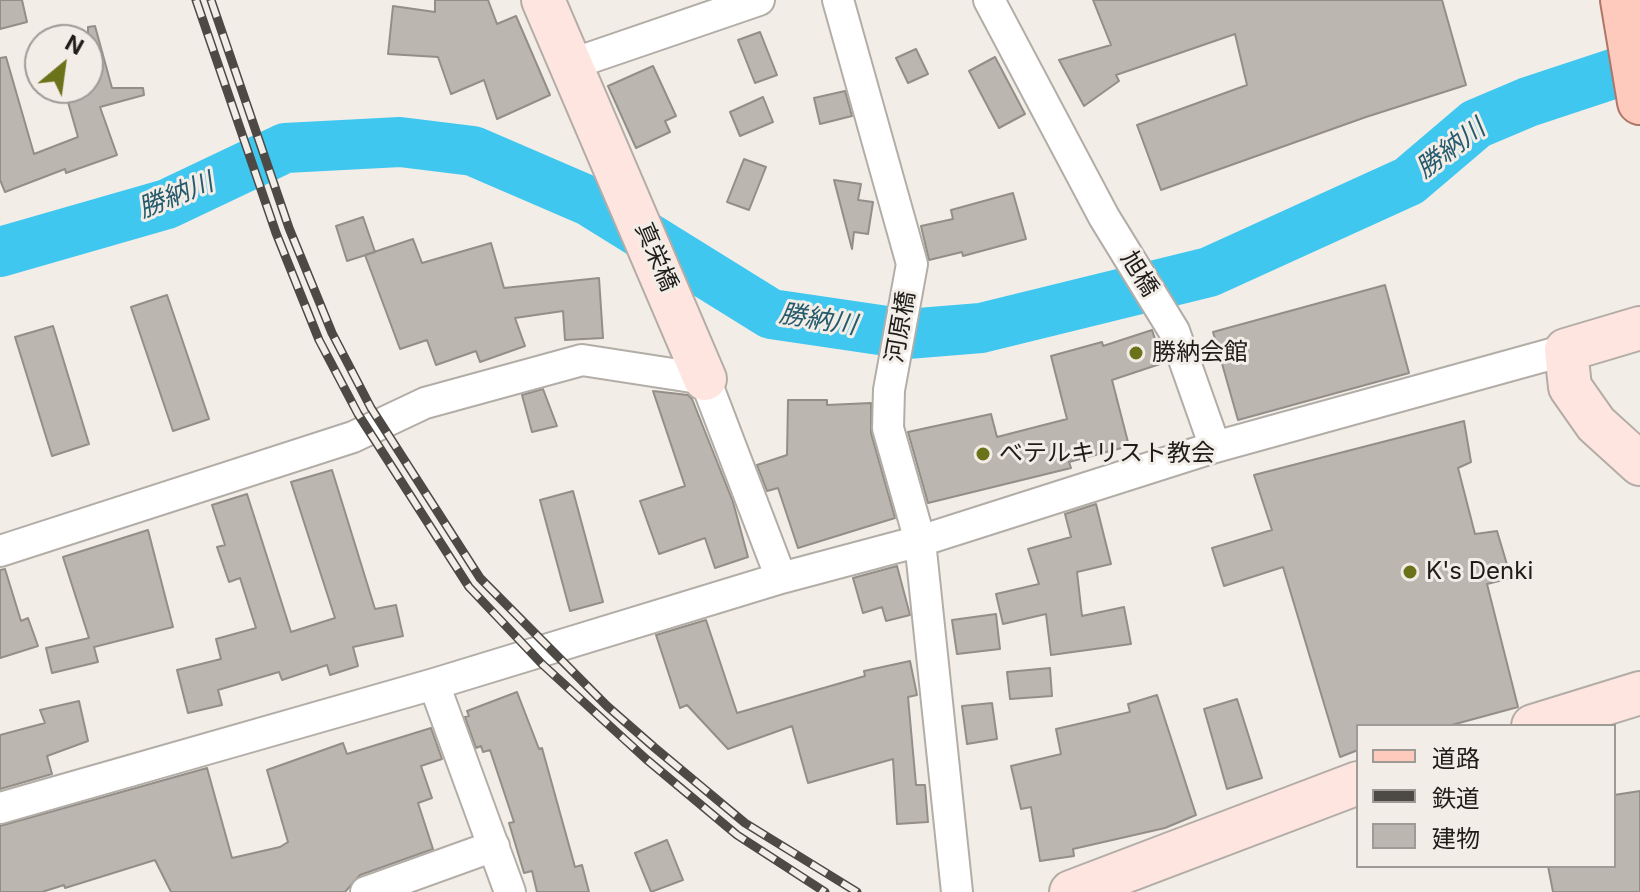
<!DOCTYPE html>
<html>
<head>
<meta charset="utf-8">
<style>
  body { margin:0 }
  #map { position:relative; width:1640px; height:892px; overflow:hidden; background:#f3ede7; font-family:Inter,"Noto Sans JP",sans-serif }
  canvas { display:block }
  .legend { position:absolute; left:1356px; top:724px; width:260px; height:144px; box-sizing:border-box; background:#f3ede7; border:2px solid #9e9a95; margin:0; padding:10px 14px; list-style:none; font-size:24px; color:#1f1d1a }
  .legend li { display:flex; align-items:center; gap:16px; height:40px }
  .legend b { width:40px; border:2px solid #9e9a95 }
  .north { position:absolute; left:24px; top:24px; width:80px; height:80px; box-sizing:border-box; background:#f3ede7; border:2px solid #9e9a95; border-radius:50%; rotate:29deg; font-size:22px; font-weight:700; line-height:32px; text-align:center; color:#1f1d1a }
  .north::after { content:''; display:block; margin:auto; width:28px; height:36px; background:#6a721a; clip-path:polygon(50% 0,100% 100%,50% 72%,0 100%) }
</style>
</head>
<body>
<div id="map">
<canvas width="1640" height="892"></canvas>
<ul class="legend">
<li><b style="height:10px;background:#fecabe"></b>道路</li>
<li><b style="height:10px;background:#4d4a46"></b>鉄道</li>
<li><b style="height:22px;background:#bcb6b0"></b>建物</li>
</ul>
<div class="north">N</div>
</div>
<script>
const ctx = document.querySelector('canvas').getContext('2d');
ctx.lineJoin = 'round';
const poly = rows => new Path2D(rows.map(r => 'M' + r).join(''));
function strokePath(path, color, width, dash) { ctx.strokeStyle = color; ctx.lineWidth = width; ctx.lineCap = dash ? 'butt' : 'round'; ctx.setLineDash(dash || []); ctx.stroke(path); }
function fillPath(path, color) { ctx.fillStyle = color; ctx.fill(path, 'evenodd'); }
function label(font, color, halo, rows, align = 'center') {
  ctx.font = font + ' Inter,"Noto Sans JP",sans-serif'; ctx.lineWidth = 6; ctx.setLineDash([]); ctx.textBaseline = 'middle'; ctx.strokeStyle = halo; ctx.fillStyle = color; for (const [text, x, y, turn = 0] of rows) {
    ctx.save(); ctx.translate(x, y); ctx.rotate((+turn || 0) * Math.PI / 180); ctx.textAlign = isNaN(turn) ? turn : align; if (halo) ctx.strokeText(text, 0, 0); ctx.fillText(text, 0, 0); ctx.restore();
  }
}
const river = poly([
  [0,252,167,204,285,148,400,142,473,151,589,201,771,314,907,334,981,328,1209,272,1409,181,1476,124,1528,102,1640,65]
]);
const building = poly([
  [0,0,22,0,27,22,0,29,0,0],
  [435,0,488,0,497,24,516,16,550,95,497,119,484,80,451,94,438,57,388,54,393,6,435,12,435,0],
  [1093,0,1442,0,1466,85,1366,117,1161,190,1137,125,1247,85,1235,34,1116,75,1119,81,1084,106,1059,60,1111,45,1093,0],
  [95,26,112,88,143,88,144,95,100,107,117,155,66,173,65,169,5,192,0,180,0,58,6,57,34,154,78,137,64,88,88,88,88,27,95,26],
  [760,32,777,75,755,83,738,40,760,32],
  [916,49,928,74,908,83,896,58,916,49],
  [995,57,1025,114,999,128,969,71,995,57],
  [653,66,676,116,665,121,670,132,636,148,608,86,653,66],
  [845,91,852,116,820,124,814,98,845,91],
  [763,97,773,122,740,136,730,112,763,97],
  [744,159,766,167,749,210,727,202,744,159],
  [834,180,861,184,858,200,873,202,868,234,854,232,852,249,834,180],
  [1013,193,1026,239,963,256,962,252,929,260,921,226,953,219,951,210,1013,193],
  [363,217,375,252,347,261,336,226,363,217],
  [413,239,422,263,491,243,504,288,599,278,603,338,565,340,563,311,515,318,525,346,480,362,476,351,436,365,427,340,400,349,365,255,413,239],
  [1385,285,1409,373,1238,420,1213,332,1385,285],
  [167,295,209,419,173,431,131,307,167,295],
  [53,326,89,444,52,456,15,337,53,326],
  [1152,330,1163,363,1112,380,1129,446,1069,462,1071,468,928,503,908,432,991,414,997,437,1067,419,1051,356,1102,342,1103,346,1152,330],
  [543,389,557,426,532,432,522,395,543,389],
  [653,391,688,395,692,399,733,502,748,557,715,568,705,538,659,554,640,501,685,486,653,391],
  [788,400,827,400,827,405,871,403,871,433,895,518,798,548,778,488,767,491,757,465,787,455,788,400],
  [1464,421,1471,462,1458,468,1475,534,1497,531,1511,578,1487,584,1518,707,1448,726,1358,726,1358,750,1340,757,1283,567,1224,586,1212,548,1272,530,1254,475,1464,421],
  [332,470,375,609,396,605,403,636,353,647,358,666,330,675,327,665,282,680,279,672,218,690,222,705,188,713,177,670,221,659,216,639,256,628,240,578,229,582,217,547,225,545,212,505,247,494,291,632,335,618,291,482,332,470],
  [573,491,603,602,570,611,540,500,573,491],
  [1096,504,1111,564,1077,572,1082,616,1124,607,1131,644,1051,655,1046,614,1003,624,996,594,1039,584,1028,549,1071,537,1065,514,1096,504],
  [148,530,173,627,94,647,98,662,52,673,46,648,89,638,63,557,148,530],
  [897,566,910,615,886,621,882,607,863,613,853,578,897,566],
  [5,569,21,621,28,618,38,646,0,658,0,570,5,569],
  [996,614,1000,649,957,654,952,620,996,614],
  [706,620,737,713,865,676,864,671,910,661,917,695,908,697,916,785,925,785,928,822,897,824,893,759,808,783,792,726,728,749,687,705,680,708,656,635,706,620],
  [1050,668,1052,696,1010,699,1007,672,1050,668],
  [517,692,539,749,542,748,575,867,582,865,589,892,537,892,532,871,524,873,509,823,514,822,490,750,483,752,481,746,476,748,465,717,469,716,467,711,517,692],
  [1157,695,1196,815,1165,828,1073,849,1074,856,1040,861,1031,807,1021,809,1011,766,1061,754,1056,729,1130,712,1128,704,1157,695],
  [1237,699,1262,778,1227,789,1204,709,1237,699],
  [79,701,88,741,47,756,52,774,0,789,0,735,45,723,40,710,79,701],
  [992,703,997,739,967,744,962,706,992,703],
  [431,728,442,759,421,766,432,798,418,803,433,849,360,875,345,892,171,892,155,860,65,888,64,885,42,892,0,892,0,826,207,768,232,858,280,847,288,842,267,770,343,743,347,754,431,728],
  [1640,791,1640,892,1553,892,1548,866,1614,866,1614,795,1640,791],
  [667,840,683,880,651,892,635,853,667,840]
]);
const street = poly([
  [838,0,912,264,889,390,888,428,920,541,957,892],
  [989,0,1104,217,1174,331,1215,447],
  [572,64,759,0],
  [0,551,353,437,425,403,582,360,705,379,781,578],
  [434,684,510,892],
  [0,808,434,684,781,578,920,541,1215,447,1566,350],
  [366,892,494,846]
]);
const secondary = poly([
  [543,0,705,379],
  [1640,328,1566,350,1570,387,1596,424,1640,464],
  [1533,726,1640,693],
  [1071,892,1358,783]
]);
const primary = poly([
  [1623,0,1640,102]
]);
const rail = poly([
  [196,0,276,233,319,340,358,414,469,587,542,664,646,759,737,835,825,892],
  [211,0,289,228,332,333,371,408,480,578,607,706,655,748,745,823,857,892]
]);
const markers = [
  [1136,353,8,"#6a721a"],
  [983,454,8,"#6a721a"],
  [1410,572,8,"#6a721a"]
];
const streetNames = [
  ["真栄橋",656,257,67],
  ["旭橋",1139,274,58],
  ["河原橋",901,327,-80]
];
const poiNames = [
  ["勝納会館",1152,353],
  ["べテルキリスト教会",999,454],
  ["K's Denki",1426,572]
];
const waterNames = [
  ["勝納川",1451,149,-37],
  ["勝納川",176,196,-22],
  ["勝納川",818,320,9]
];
strokePath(river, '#3fc7ef', 50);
fillPath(building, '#bcb6b0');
strokePath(building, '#938e88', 2);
strokePath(street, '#b3ada7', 34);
strokePath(secondary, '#b3ada7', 46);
strokePath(primary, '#af7769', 48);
strokePath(street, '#fff', 30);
strokePath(secondary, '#fee5df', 42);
strokePath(primary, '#fecabe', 44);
strokePath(rail, '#4d4a46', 9);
strokePath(rail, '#f3ede7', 6, [18]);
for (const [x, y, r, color] of markers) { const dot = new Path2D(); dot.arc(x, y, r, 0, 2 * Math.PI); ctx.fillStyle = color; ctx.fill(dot); strokePath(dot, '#f3ede7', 3); }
label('24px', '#1f1d1a', '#f3ede7', streetNames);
label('24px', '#1f1d1a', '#f3ede7', poiNames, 'left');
label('italic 26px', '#255b6c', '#f3ede7', waterNames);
</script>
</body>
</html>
